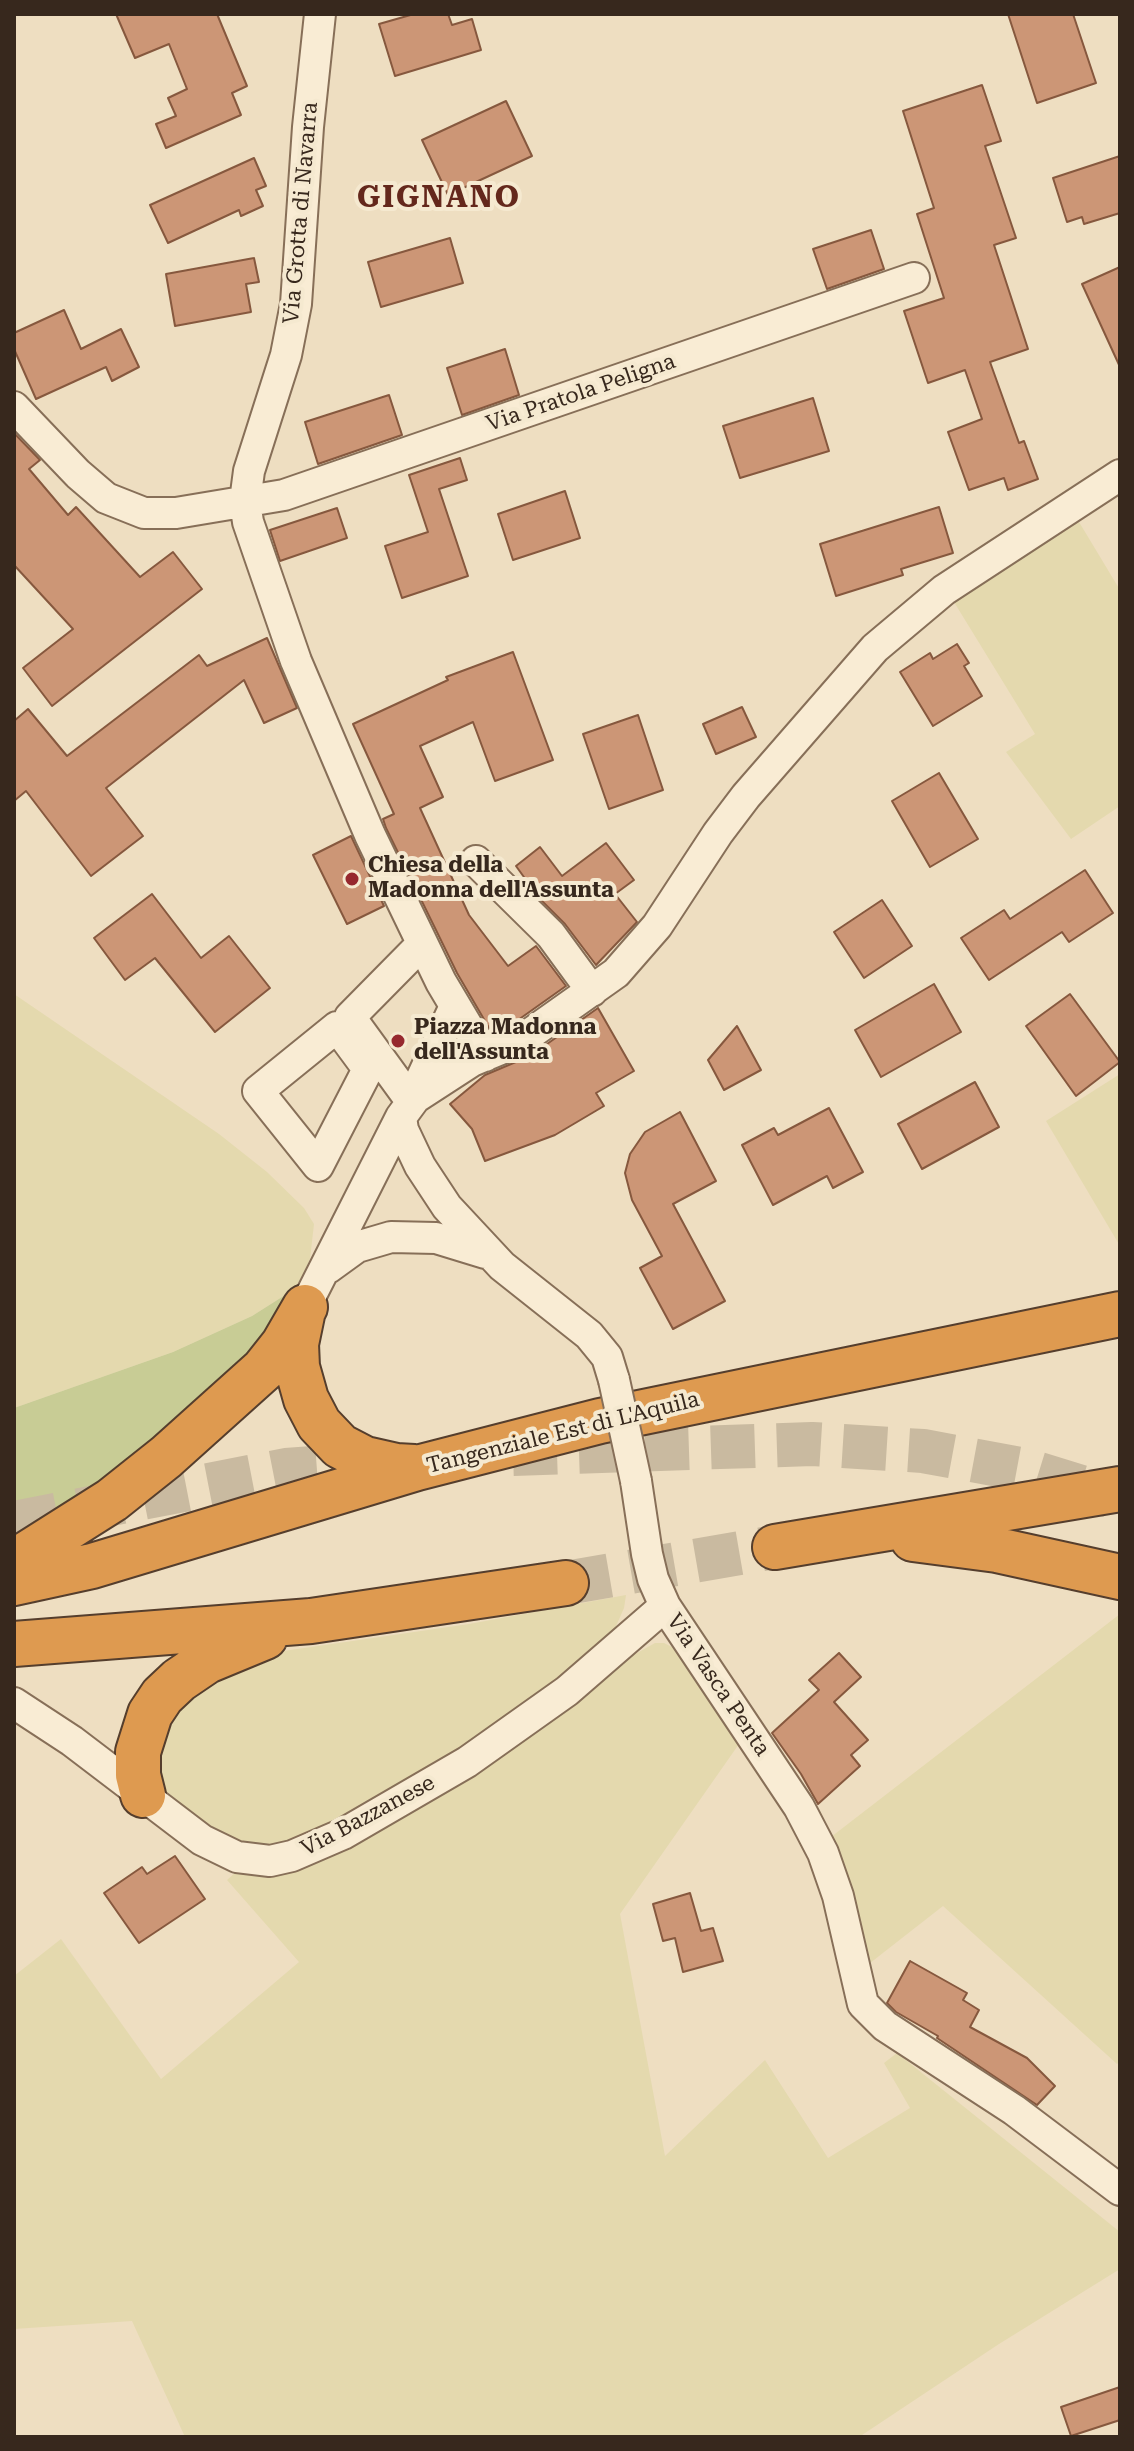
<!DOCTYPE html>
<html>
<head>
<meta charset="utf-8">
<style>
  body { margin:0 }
  #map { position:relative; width:1134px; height:2451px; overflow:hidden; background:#eedec1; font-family:"Roboto Serif",serif }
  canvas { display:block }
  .frame { position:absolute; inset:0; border:16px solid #37281d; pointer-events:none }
</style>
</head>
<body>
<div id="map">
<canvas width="1134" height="2451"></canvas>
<div class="frame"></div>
</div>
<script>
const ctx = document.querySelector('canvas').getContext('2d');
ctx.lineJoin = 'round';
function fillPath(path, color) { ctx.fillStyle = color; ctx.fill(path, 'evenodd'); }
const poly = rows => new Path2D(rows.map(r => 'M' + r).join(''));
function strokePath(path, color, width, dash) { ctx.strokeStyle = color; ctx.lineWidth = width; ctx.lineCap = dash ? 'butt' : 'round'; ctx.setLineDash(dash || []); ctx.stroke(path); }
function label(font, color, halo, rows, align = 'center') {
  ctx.font = font + ' "Roboto Serif",serif'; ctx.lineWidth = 8; ctx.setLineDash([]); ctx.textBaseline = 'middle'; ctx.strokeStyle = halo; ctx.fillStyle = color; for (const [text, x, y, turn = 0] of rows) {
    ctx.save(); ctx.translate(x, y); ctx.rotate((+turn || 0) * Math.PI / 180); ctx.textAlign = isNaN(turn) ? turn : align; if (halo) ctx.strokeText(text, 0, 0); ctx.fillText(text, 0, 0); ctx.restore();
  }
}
const farmland = poly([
  [1076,517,1120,590,1120,806,1071,839,1006,752,1035,734,954,602],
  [14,994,219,1134,267,1172,304,1208,314,1224,310,1259,302,1277,293,1290,252,1316,173,1352,14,1408],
  [1120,1074,1120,1246,1046,1121],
  [626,1595,624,1608,613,1633,551,1688,460,1749,319,1833,271,1851,224,1842,157,1787,149,1745,172,1703,263,1654,469,1624],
  [1120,1614,1120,2061,1117,2064,943,1906,865,1967,831,1837],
  [655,1643,664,1643,678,1650,739,1744,620,1914,665,2156,765,2060,828,2158,910,2108,884,2063,897,2053,1120,2232,1120,2269,999,2344,859,2437,185,2437,132,2321,14,2329,14,1976,61,1939,161,2079,299,1962,227,1880,237,1871,353,1844,451,1789,529,1738,587,1695,630,1657]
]);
const green = poly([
  [293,1290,273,1335,199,1416,14,1543,14,1408,173,1352,252,1316]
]);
const building = poly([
  [116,14,217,14,247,86,232,93,241,115,166,148,156,124,176,116,168,98,187,89,169,44,135,58,116,14],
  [414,14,448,14,452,25,472,19,481,50,395,76,379,24,414,14],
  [1008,14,1073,14,1096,83,1037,103,1008,14],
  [982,85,1001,141,985,146,1016,238,994,245,1028,349,990,362,1019,443,1024,441,1038,479,1008,490,1004,478,969,490,948,432,982,419,965,370,928,383,904,311,944,298,917,214,934,208,903,111,982,85],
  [506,101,532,156,448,195,422,140,506,101],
  [1120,156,1120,213,1084,224,1082,217,1067,222,1053,178,1120,156],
  [254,158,266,186,256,190,263,206,241,216,239,210,168,243,150,205,254,158],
  [871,230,884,269,827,289,813,249,871,230],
  [450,238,463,283,381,307,368,262,450,238],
  [254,258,259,282,246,284,251,312,175,326,166,274,254,258],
  [1120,267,1120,367,1082,284,1120,267],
  [64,310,81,349,121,329,139,367,112,381,106,367,36,399,14,349,14,333,64,310],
  [505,349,519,395,462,415,447,368,505,349],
  [389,395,402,435,318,464,305,422,389,395],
  [813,398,829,451,740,478,723,426,813,398],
  [14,433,40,460,29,469,68,515,76,507,140,577,173,552,202,589,52,706,23,668,73,629,14,565,14,433],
  [460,458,467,480,439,489,468,576,402,598,385,546,428,532,409,475,460,458],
  [565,491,580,538,513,560,498,514,565,491],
  [939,507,953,553,901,569,903,575,836,596,820,544,939,507],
  [337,508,347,538,280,561,270,530,337,508],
  [267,638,297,708,264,723,244,680,106,788,143,836,91,876,26,791,14,801,14,721,28,709,67,756,199,655,207,666,267,638],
  [957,644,969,663,964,666,982,696,933,726,900,672,930,653,933,659,957,644],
  [513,652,553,760,495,781,473,722,420,746,443,797,420,808,469,915,508,966,536,946,566,986,511,1025,492,1033,457,973,386,828,383,819,394,814,353,724,448,680,446,677,513,652],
  [742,707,756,737,716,754,703,724,742,707],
  [638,715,663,790,609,809,583,734,638,715],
  [939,773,978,839,930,867,892,801,939,773],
  [351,836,384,906,347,924,313,855,351,836],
  [606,843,634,880,615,894,637,922,596,965,565,924,539,898,516,866,540,847,562,876,606,843],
  [1085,870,1113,913,1069,942,1062,932,989,980,961,938,1004,910,1010,919,1085,870],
  [152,894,201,958,229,936,270,988,215,1032,155,958,125,980,94,938,152,894],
  [882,900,912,946,864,978,834,932,882,900],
  [934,984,961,1032,881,1077,855,1030,934,984],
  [1070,994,1120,1062,1076,1096,1026,1026,1070,994],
  [598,1008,634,1071,596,1093,604,1106,555,1135,485,1161,472,1129,450,1104,485,1075,530,1056,598,1008],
  [737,1026,761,1070,724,1090,708,1060,737,1026],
  [975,1082,999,1127,922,1169,898,1124,975,1082],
  [829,1108,863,1172,833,1188,827,1176,773,1205,742,1145,774,1128,778,1135,829,1108],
  [680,1112,716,1181,673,1204,725,1301,673,1329,640,1268,662,1256,632,1200,625,1173,630,1154,645,1132,680,1112],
  [839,1653,861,1677,834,1702,868,1740,851,1755,860,1766,818,1804,801,1774,772,1733,819,1690,809,1680,839,1653],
  [175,1856,205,1899,139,1943,104,1893,142,1867,147,1874,175,1856],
  [690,1893,701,1931,713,1928,723,1961,683,1972,675,1938,663,1941,653,1904,690,1893],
  [910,1961,967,1993,963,2000,979,2010,970,2027,1027,2058,1055,2086,1037,2105,937,2038,938,2036,896,2012,887,2003,910,1961],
  [1120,2387,1120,2420,1071,2436,1061,2407,1120,2387]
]);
const highwayTunnel = poly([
  [513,1454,812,1444,923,1451,1026,1470,1110,1496],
  [14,1523,286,1470,392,1462],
  [566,1583,775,1547]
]);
const minor = poly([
  [320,14,308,127,296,304,286,355,249,471,245,501,248,522,296,661,370,835,441,982,485,1056],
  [14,407,78,474,106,498,144,513,176,513,284,495,914,278],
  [476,861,551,935,592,991],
  [422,944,350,1017,411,1101,455,1006],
  [337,1027,368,1069,318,1166,258,1091,337,1027],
  [401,1117,403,1130,420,1166,447,1207,502,1266,589,1335,607,1357,614,1380],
  [328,1268,357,1247,391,1237,436,1238,485,1253],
  [305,1307,401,1117,415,1098,472,1061,520,1041,616,973,657,926,718,833,746,796,875,648,944,590,1120,475],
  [636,1481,647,1554,653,1579,665,1606,799,1807,823,1853,838,1896,863,2004,885,2026,1014,2110,1120,2190],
  [14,1703,72,1741,202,1840,237,1857,270,1861,292,1856,343,1834,467,1762,567,1691,665,1606]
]);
const highway = poly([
  [302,1315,296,1344,297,1367,306,1399,319,1424,340,1446,365,1459,396,1466,414,1467],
  [913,1539,997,1550,1120,1577],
  [775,1547,1120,1489],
  [14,1562,112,1500,166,1457,264,1369,283,1345,305,1307],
  [14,1583,92,1566,417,1468,600,1421,1120,1314],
  [14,1644,311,1621,566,1583],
  [143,1795,138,1775,138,1752,150,1714,162,1696,179,1680,207,1661,265,1637]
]);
const minorBridge = poly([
  [614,1380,636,1481]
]);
const markers = [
  [352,879,8,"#96282e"],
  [398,1041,8,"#96282e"]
];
const streetNames = [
  ["Via Grotta di Navarra",301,213,-85],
  ["Via Pratola Peligna",581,393,-19],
  ["Tangenziale Est di L'Aquila",563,1433,-14],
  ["Via Vasca Penta",718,1685,56],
  ["Via Bazzanese",368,1816,-28]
];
const poiNames = [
  ["Chiesa della",368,866],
  ["Madonna dell'Assunta",368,891],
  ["Piazza Madonna",414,1028],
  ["dell'Assunta",414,1053]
];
const districtNames = [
  ["GIGNANO",439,198]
];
fillPath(farmland, '#e4d9ae');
fillPath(green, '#c8cc95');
fillPath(building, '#cc9676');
strokePath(building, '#86583e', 2);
strokePath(highwayTunnel, '#c9baa0', 44, [44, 22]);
strokePath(minor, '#876f58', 34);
strokePath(highway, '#553e2d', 48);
strokePath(minor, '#f9ecd4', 30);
strokePath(highway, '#de9a50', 44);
strokePath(minorBridge, '#876f58', 34, []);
strokePath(minorBridge, '#f9ecd4', 30);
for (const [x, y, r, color] of markers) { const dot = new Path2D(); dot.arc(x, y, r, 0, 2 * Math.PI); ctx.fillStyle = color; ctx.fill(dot); strokePath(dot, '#f5e9d0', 3); }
label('22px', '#37281d', '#f5e9d0', streetNames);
label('bold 22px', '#37281d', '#f5e9d0', poiNames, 'left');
ctx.letterSpacing = '2px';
label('bold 30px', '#64281c', '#f5e9d0', districtNames);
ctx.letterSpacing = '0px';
</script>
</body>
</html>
